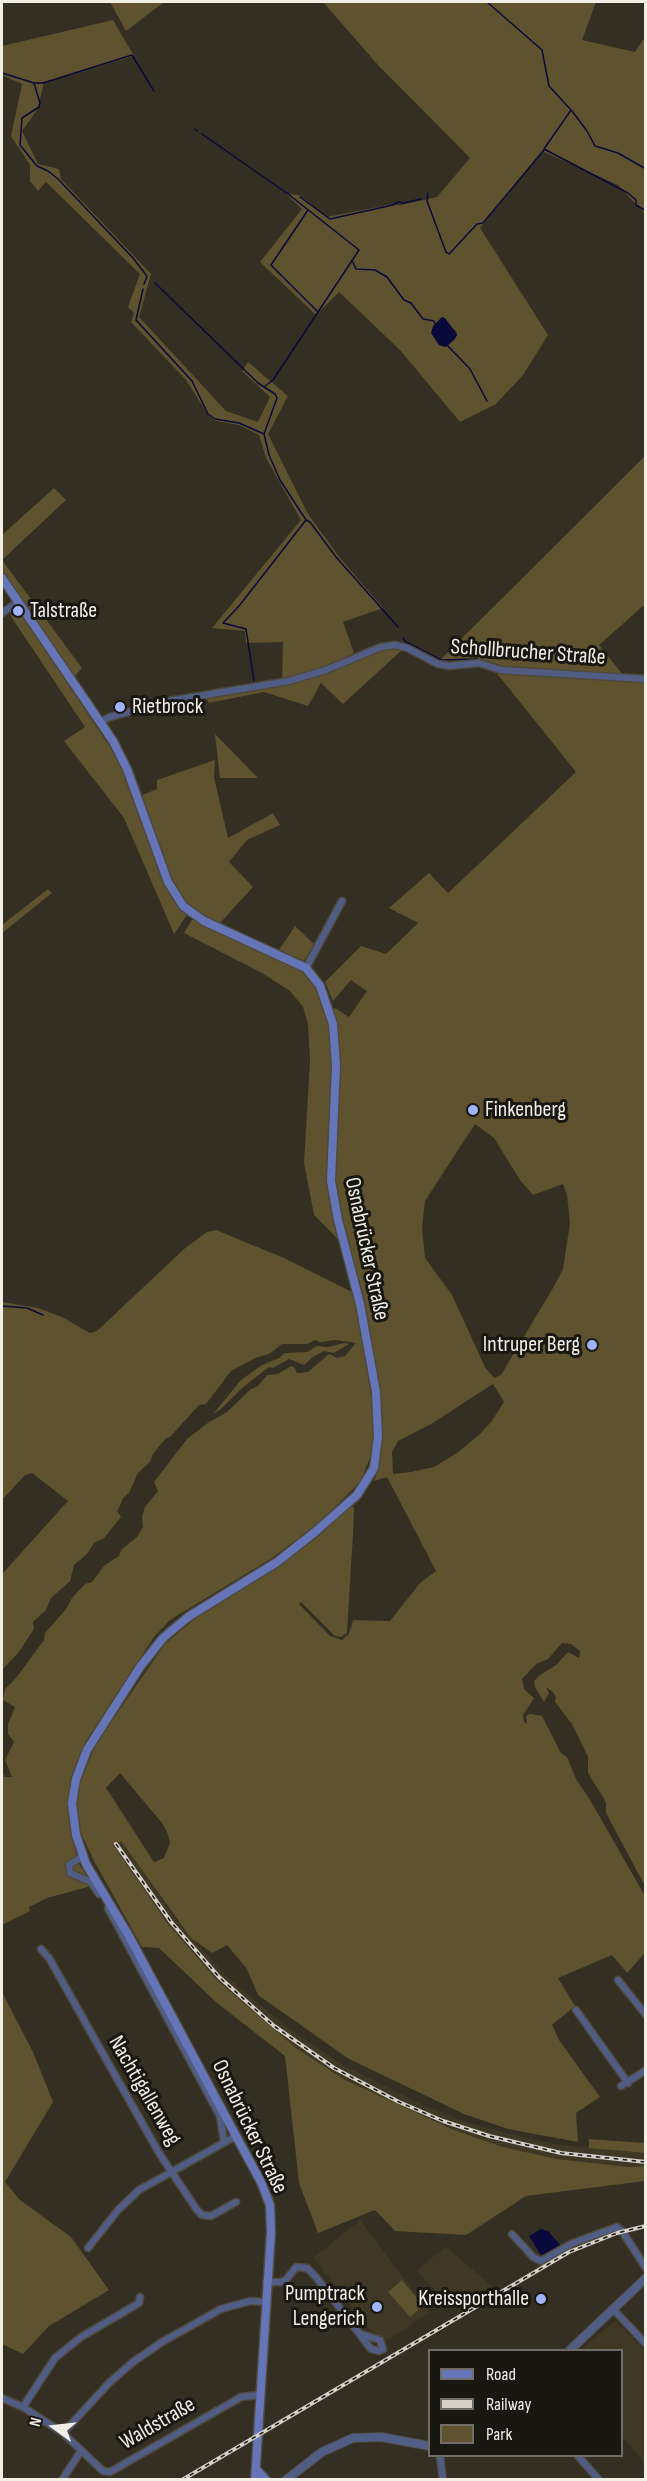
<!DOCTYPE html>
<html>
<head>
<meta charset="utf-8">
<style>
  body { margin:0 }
  #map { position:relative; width:647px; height:2481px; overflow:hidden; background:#332f22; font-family:"Sofia Sans Condensed",sans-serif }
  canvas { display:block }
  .frame { position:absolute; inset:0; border:3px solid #f1eee6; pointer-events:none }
  .legend { position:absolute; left:428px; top:2349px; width:195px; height:108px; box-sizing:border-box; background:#191711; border:2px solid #6f6d66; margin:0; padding:8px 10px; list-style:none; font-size:18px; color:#f1eee6 }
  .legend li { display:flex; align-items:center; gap:12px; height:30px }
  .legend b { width:30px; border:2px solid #6f6d66 }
  .north { position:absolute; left:24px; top:2397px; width:60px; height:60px; -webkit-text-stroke:4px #191711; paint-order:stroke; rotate:285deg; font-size:16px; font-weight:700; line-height:24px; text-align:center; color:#f1eee6 }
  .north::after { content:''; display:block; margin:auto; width:21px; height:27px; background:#f1eee6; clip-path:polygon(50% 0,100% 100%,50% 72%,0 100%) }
</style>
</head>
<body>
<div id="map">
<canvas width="647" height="2481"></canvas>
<div class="frame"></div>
<ul class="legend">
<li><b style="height:8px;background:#6575b7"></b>Road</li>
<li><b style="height:8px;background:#d4d0c8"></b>Railway</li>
<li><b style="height:16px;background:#5e532e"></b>Park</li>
</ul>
<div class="north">N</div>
</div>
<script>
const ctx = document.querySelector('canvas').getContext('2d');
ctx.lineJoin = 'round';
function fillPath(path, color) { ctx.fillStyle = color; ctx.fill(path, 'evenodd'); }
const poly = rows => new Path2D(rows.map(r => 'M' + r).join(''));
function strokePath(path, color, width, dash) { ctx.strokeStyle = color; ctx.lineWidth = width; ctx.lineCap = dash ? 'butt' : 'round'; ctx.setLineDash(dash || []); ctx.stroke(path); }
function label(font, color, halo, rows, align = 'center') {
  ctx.font = font + ' "Sofia Sans Condensed",sans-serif'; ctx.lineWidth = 6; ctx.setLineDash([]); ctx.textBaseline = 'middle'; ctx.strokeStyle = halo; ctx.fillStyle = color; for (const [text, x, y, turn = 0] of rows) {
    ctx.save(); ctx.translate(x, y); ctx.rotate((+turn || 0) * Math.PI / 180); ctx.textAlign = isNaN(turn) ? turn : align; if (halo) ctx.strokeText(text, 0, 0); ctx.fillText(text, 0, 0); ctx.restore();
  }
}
const built = poly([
  [121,1840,175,1918,224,1974,288,2028,343,2065,423,2105,467,2122,510,2134,555,2144,645,2153,645,2166,629,2167,557,2159,503,2147,454,2130,345,2080,296,2048,216,1979,184,1944,141,1888,113,1845],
  [360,2220,430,2312,387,2341,369,2329,313,2258],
  [446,2247,492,2286,452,2308,416,2270],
  [613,2322,617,2322,645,2351,645,2464,622,2436,622,2350,581,2350]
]);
const green = poly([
  [110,2,164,2,126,31],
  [323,2,596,2,582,40,635,52,645,37,645,214,618,185,542,151,480,228,548,335,523,375,496,404,460,422,400,350,339,292,316,315,260,262,302,209,286,194,299,195,327,217,388,205,401,205,437,197,470,158,378,65],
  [441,319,456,331,457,336,446,347,439,345,433,327],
  [113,20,134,56,44,83,37,110,22,131,38,164,59,169,61,179,151,274,139,317,226,411,258,422,270,397,242,371,248,362,288,396,268,434,308,514,340,558,383,608,343,622,354,653,324,667,282,679,283,642,246,643,245,631,212,628,301,520,266,458,259,435,239,425,216,421,209,416,186,380,131,322,134,313,128,307,140,274,46,182,38,191,30,181,30,165,11,136,22,84,2,75,2,46],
  [645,456,645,608,643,606,599,645,623,675,502,667,479,660,439,661],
  [54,488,66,500,2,560,82,668,74,677,2,573,2,535],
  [16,613,22,616,110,747,125,776,164,884,179,909,187,915,174,934,124,818,64,741,85,727,10,615],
  [395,648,402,650,343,704,321,683,308,706,264,692,209,703,205,697,287,684,381,650],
  [495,671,645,681,645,1886,606,1813,606,1803,603,1797,588,1773,588,1757,572,1724,555,1702,556,1697,553,1692,546,1687,549,1693,544,1702,535,1687,534,1681,539,1676,556,1665,568,1652,579,1658,580,1651,571,1644,562,1643,548,1659,536,1664,522,1679,524,1689,534,1698,523,1715,524,1722,527,1724,526,1716,530,1714,542,1716,561,1753,567,1757,576,1779,589,1798,645,1896,645,1953,627,1973,612,1955,558,1978,575,2006,552,2025,559,2040,600,2097,576,2113,578,2142,508,2129,464,2114,349,2059,258,1995,247,1969,227,1945,212,1953,191,1938,121,1841,113,1845,168,1924,216,1979,296,2048,345,2080,454,2130,503,2147,557,2159,629,2167,645,2166,645,2181,526,2196,466,2235,395,2231,375,2210,318,2233,299,2183,285,2056,217,2003,159,1948,142,1947,94,1861,80,1831,76,1805,81,1780,96,1744,164,1645,197,1617,283,1563,352,1506,354,1508,353,1534,347,1633,341,1637,335,1636,301,1602,299,1604,330,1636,342,1640,349,1634,353,1620,390,1621,420,1583,436,1571,387,1477,374,1481,379,1468,383,1420,363,1294,350,1251,314,1215,304,1163,310,1060,308,1024,303,1007,290,991,262,973,184,933,193,918,291,964,305,972,316,986,326,1013,335,1008,349,1017,367,991,351,980,333,1001,325,982,361,946,386,954,418,923,389,908,429,873,448,893,576,772],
  [475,1124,494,1138,520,1180,533,1195,563,1184,567,1195,570,1223,563,1269,553,1288,501,1375,494,1378,485,1367,452,1295,425,1258,422,1228,425,1201],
  [493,1384,504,1402,491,1422,479,1435,457,1453,434,1467,411,1472,393,1474,392,1452,398,1441,431,1424],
  [120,1773,162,1823,167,1832,170,1843,164,1858,154,1862,106,1788],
  [215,734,258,778,220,778],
  [215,760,214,777,228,838,273,813,280,825,247,840,229,862,253,887,220,923,194,910,181,898,171,882,140,796,157,789,157,780],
  [48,889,52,893,2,933,2,925],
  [295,926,314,944,304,961,279,950],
  [216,1230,284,1258,354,1293,371,1396,374,1432,372,1453,360,1482,321,1521,272,1558,170,1620,154,1637,86,1741,71,1778,67,1804,75,1850,80,1866,95,1885,47,1898,29,1907,30,1911,2,1925,2,1772,5,1777,12,1777,5,1760,14,1742,8,1734,8,1724,15,1707,3,1700,5,1689,16,1678,44,1640,45,1633,66,1609,72,1598,85,1584,92,1582,104,1566,119,1556,121,1550,137,1537,143,1527,142,1517,145,1507,158,1491,154,1482,187,1439,209,1422,227,1412,251,1389,258,1386,267,1375,278,1374,291,1366,295,1368,297,1373,308,1372,329,1354,337,1358,345,1356,356,1343,336,1340,320,1342,315,1340,307,1344,282,1344,269,1354,255,1358,231,1371,206,1404,199,1405,170,1437,166,1438,153,1454,150,1462,138,1473,129,1493,123,1498,119,1508,117,1511,121,1517,104,1538,94,1543,87,1554,74,1565,70,1581,51,1598,46,1610,33,1622,34,1629,18,1653,2,1670,2,1574,68,1501,32,1473,25,1475,2,1500,2,1302,38,1308,62,1317,90,1333,97,1331,184,1249,207,1232],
  [345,1343,349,1344,334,1353,324,1351,313,1357,304,1365,289,1359,273,1368,269,1367,242,1388,221,1409,213,1414,241,1380,262,1365,279,1358,285,1353,307,1352,317,1346,328,1347],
  [2,1992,33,2052,53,2102,5,2182,20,2200,71,2237,109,2290,49,2326,23,2354,2,2344],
  [589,2139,645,2143,645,2153,589,2148],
  [402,2280,423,2306,410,2317,388,2292]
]);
const water = poly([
  [442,317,445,318,457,334,455,339,446,347,439,345,431,333,433,326],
  [541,2229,548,2231,561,2246,545,2256,540,2254,529,2236]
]);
const stream = poly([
  [487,2,542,50,549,86,571,110,544,149,628,193,636,200,636,205,646,211],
  [2,73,34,83,40,103,39,107,22,118,20,145,37,166,48,171,58,179,133,258,147,276,144,284],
  [35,83,43,83,132,55,154,91],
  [572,111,587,131,595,146,618,153,646,169],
  [195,129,197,131],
  [202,134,288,194,359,250,273,380,264,387],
  [428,193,427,201,446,252,449,254,477,224,483,223,544,150],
  [300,197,330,219,393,205,398,202,404,203,421,199],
  [308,210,271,265,317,311],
  [353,262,356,269,375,270,387,277,404,300,411,303,423,319,434,321,435,324],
  [155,283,258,383,275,394,277,398,264,434,269,455,280,480,306,520,310,522,336,557,398,627],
  [143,289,136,320,192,381,208,414,215,419,239,423,264,434],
  [448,346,470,369,487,401],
  [403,638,406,642,441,660,476,659,498,665],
  [254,681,246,629,223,623,239,606,306,520],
  [2,1306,27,1308,43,1315]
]);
const minor = poly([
  [2,613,18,602],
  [100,722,110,717,169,701,289,681,326,670,381,647,395,645,407,648,438,664,449,666,479,663,501,670,646,679],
  [306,968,342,901],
  [83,1856,69,1865,70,1873,91,1882,99,1894],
  [108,1908,220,2116,224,2142],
  [41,1949,49,1958,159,2153,197,2210,202,2215,211,2216,236,2202],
  [618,1980,646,2015],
  [576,2010,628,2083],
  [621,2086,646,2070],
  [512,2234,533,2257,541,2261,573,2243,617,2227,622,2231,646,2268],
  [88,2248,118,2210,139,2190,236,2136],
  [266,2282,281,2282,286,2280,296,2267,307,2268,316,2277,371,2349,379,2351,383,2349,380,2340,361,2334],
  [613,2309,646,2344],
  [2,2398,23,2407,63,2433,103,2471,110,2472,241,2397,259,2395],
  [23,2407,55,2358,81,2337,139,2303,140,2297],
  [63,2433,109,2383,133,2362,162,2342,221,2309,250,2301,265,2302],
  [440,2456,443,2480],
  [578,2456,599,2480],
  [62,2480,81,2451]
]);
const tertiary = poly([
  [570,2350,646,2278],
  [286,2480,322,2452,353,2438,381,2437,430,2446]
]);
const secondary = poly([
  [2,578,113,741,127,769,168,882,183,906,204,921,306,968,320,986,333,1024,336,1066,331,1181,338,1220,360,1304,376,1392,378,1436,374,1468,357,1495,315,1532,277,1562,188,1617,163,1638,140,1667,87,1750,76,1779,72,1803,76,1835,86,1864,129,1936,236,2136,261,2182,270,2205,271,2232,255,2480],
  [256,2469,266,2480]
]);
const rail = poly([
  [116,1844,171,1922,219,1977,274,2026,334,2068,399,2102,443,2121,489,2136,561,2153,646,2162],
  [182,2480,569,2252,617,2233,646,2226]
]);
const markers = [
  [18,611,6,"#a0b3fd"],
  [120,707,6,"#a0b3fd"],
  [473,1110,6,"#a0b3fd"],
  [592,1345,6,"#a0b3fd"],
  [541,2299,6,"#a0b3fd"],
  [377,2307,6,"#a0b3fd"]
];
const poiNames = [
  ["Talstraße",30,611],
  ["Rietbrock",132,707],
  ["Finkenberg",485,1110],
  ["Intruper Berg",580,1345,"right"],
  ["Pumptrack",365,2294,"right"],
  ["Lengerich",365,2319,"right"],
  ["Kreissporthalle",529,2299,"right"]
];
const streetNames = [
  ["Schollbrucher Straße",528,653,4],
  ["Osnabrücker Straße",366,1249,78],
  ["Nachtigallenweg",144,2091,60],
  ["Osnabrücker Straße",249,2127,64],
  ["Waldstraße",158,2424,-30]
];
fillPath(built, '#3e3825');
fillPath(green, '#5e532e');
fillPath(water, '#090a3b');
strokePath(stream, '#090a3b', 1.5);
strokePath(minor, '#4e4a3d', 9);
strokePath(tertiary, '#4e4a3d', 10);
strokePath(secondary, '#4e4a3d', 11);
strokePath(minor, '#525d86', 6);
strokePath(tertiary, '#525d86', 8);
strokePath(secondary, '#6575b7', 8);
strokePath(rail, '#d4d0c8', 4);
strokePath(rail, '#191711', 1.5, [4.5]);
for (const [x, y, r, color] of markers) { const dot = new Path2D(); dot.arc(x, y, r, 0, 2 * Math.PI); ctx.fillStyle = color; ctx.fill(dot); strokePath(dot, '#191711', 2); }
label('22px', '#f1eee6', '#191711', poiNames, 'left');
label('22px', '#f1eee6', '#191711', streetNames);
</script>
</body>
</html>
